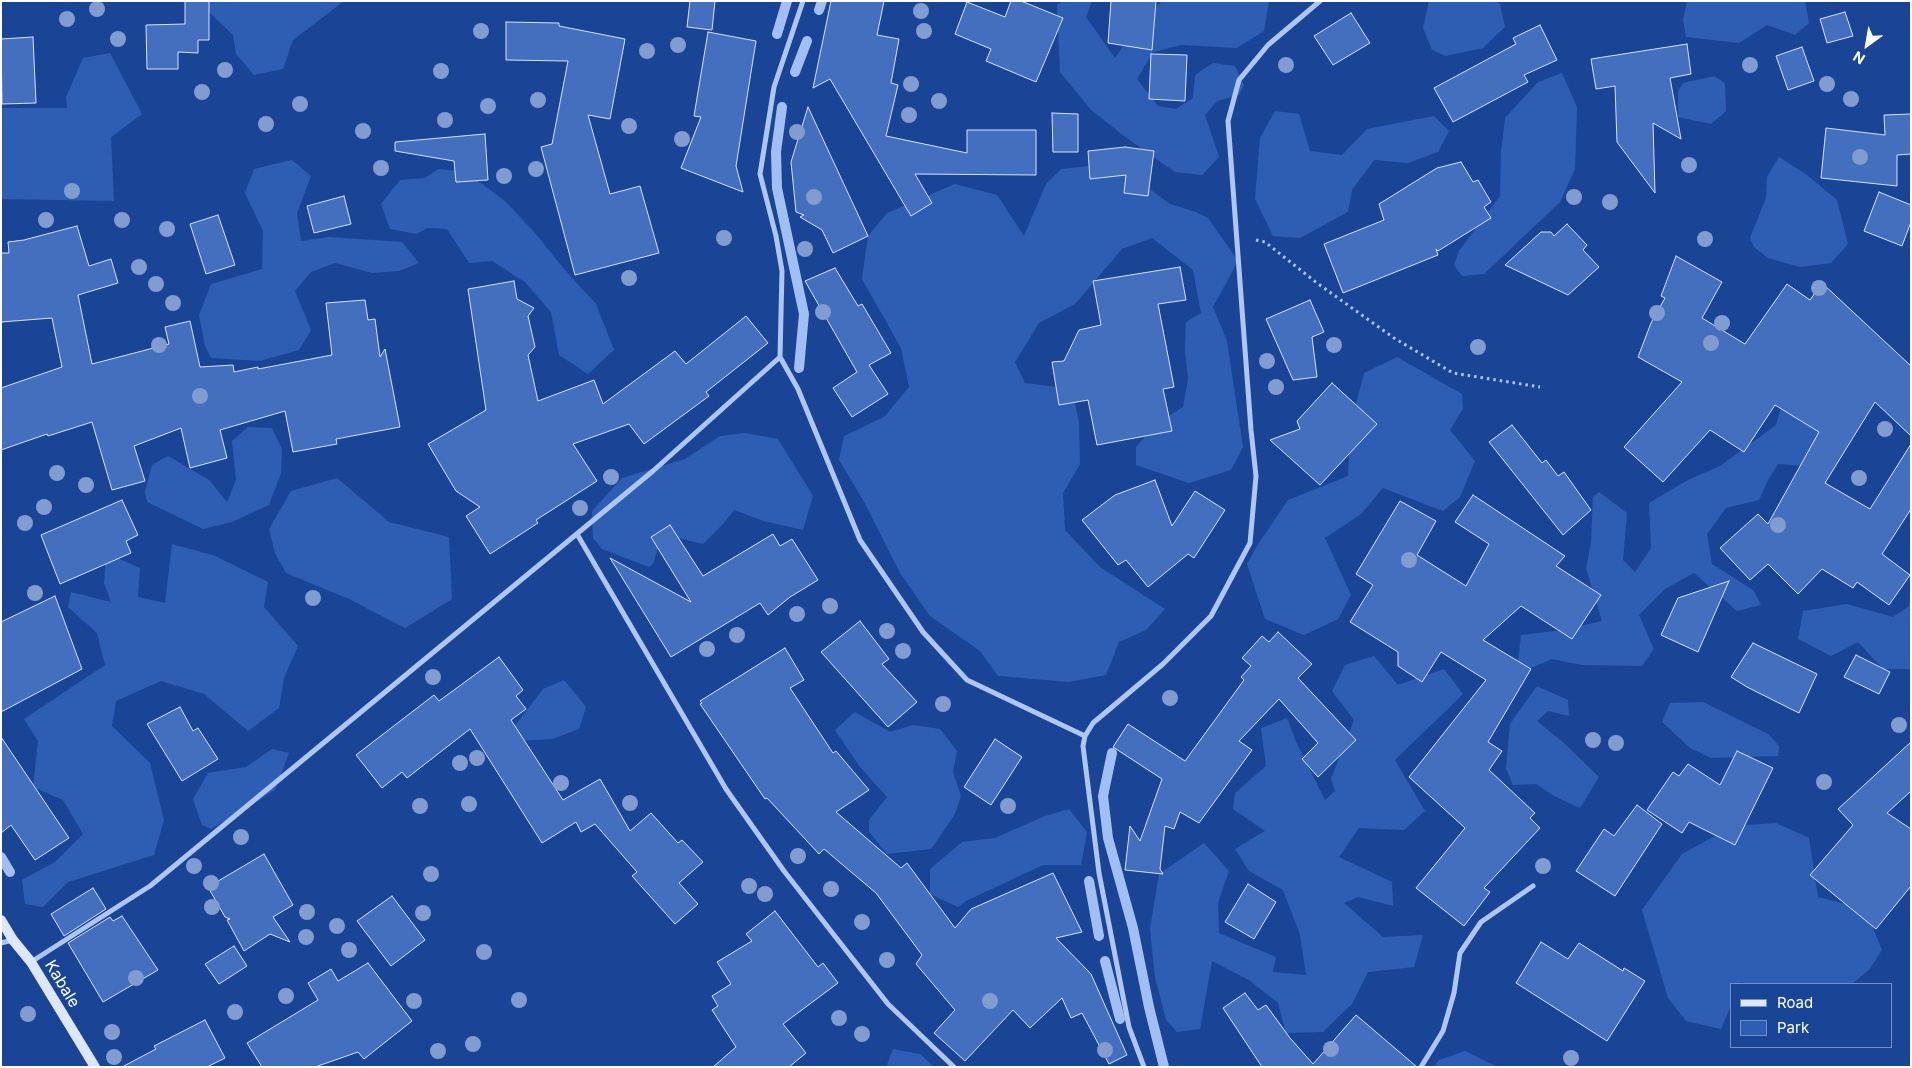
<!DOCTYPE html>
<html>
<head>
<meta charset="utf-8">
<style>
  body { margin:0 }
  #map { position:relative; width:1912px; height:1068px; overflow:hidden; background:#1a4597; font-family:Inter,sans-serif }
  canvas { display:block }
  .frame { position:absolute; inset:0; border:2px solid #fff; pointer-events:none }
  .legend { position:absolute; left:1730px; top:983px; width:162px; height:65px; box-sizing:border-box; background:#1a4597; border:1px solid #768fc1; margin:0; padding:6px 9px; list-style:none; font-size:15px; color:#fff }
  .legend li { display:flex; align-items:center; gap:10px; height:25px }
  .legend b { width:25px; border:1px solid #768fc1 }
  .north { position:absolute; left:1842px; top:20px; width:50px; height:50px; -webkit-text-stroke:4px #1a4597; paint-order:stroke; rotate:212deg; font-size:14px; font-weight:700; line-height:20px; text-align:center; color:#fff }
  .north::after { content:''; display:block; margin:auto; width:18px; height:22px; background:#fff; clip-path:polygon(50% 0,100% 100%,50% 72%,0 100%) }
</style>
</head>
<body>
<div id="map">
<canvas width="1912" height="1068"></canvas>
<div class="frame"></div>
<ul class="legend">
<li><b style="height:6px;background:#dce7fb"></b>Road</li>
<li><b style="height:14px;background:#2e5eb4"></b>Park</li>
</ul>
<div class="north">N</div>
</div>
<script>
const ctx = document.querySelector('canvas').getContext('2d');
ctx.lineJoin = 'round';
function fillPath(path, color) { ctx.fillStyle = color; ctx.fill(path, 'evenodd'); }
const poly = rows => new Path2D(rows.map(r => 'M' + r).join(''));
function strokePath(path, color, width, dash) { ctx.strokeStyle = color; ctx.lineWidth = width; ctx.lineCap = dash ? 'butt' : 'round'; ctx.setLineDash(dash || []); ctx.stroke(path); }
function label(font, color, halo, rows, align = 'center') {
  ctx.font = font + ' Inter,sans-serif'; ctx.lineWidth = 4.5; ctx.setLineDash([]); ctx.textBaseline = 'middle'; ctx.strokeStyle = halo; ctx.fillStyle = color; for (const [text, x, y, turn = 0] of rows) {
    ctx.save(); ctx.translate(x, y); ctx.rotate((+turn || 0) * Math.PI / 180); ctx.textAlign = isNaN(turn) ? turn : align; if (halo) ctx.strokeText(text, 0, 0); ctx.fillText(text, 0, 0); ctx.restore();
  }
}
const green = poly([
  [204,1,344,1,293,40,283,69,254,75,236,54,233,35,204,7],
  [1063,1,1092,1,1086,17,1115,58,1138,25,1162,1,1269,1,1264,31,1237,48,1181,45,1153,52,1137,79,1158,106,1176,109,1193,98,1195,75,1213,63,1235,66,1244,85,1239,95,1217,101,1205,115,1219,157,1202,175,1175,172,1124,136,1091,110,1060,72,1057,5],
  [1429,1,1495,1,1500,4,1505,27,1483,48,1446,56,1432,50,1423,28],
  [1687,1,1805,1,1809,23,1795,35,1767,25,1739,43,1686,37,1683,20],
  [110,53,142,114,111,137,114,201,1,199,1,108,67,108,66,97,83,58],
  [1562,73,1577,107,1575,169,1560,202,1484,274,1462,276,1454,265,1459,251,1500,196,1501,152,1505,118,1538,82],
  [1714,76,1725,83,1726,111,1711,124,1678,117,1678,91,1683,83],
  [1275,111,1299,114,1310,151,1342,155,1367,129,1434,116,1449,131,1438,152,1408,163,1374,160,1352,190,1348,212,1300,238,1273,236,1255,199,1260,138],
  [1779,157,1807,175,1837,200,1848,244,1831,263,1800,267,1768,258,1754,247,1750,238,1766,198,1767,177],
  [292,160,311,176,297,213,301,241,329,237,402,242,419,263,399,271,372,273,335,263,311,272,295,291,311,330,299,350,260,361,211,358,205,346,199,315,211,284,262,269,263,231,245,193,254,169],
  [1108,164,1136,179,1170,204,1196,212,1208,218,1238,261,1213,307,1227,341,1243,447,1231,470,1189,483,1136,465,1136,447,1156,424,1183,407,1188,379,1185,350,1186,322,1201,313,1193,270,1152,238,1122,249,1075,304,1039,323,1015,362,1025,383,1072,389,1079,423,1080,464,1063,493,1065,530,1100,567,1165,609,1146,630,1119,642,1106,675,1069,682,998,676,980,651,930,616,900,573,862,498,839,460,844,436,884,417,909,387,901,348,862,279,868,236,887,213,955,184,997,195,1024,236,1046,184,1061,169],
  [438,169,466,172,505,201,536,234,563,268,596,304,614,350,588,374,559,355,551,312,525,282,492,261,469,263,447,229,427,228,417,234,390,229,381,204,400,180,425,178],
  [1397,357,1462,394,1463,409,1450,430,1475,461,1460,497,1443,511,1383,488,1361,514,1325,538,1351,595,1338,619,1304,635,1265,619,1247,564,1257,546,1288,500,1348,476,1350,427,1364,373],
  [1792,369,1829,453,1816,467,1778,464,1768,480,1759,500,1726,508,1707,534,1712,564,1753,590,1761,605,1737,611,1694,573,1665,589,1639,615,1654,649,1642,666,1582,665,1552,659,1531,668,1518,661,1521,635,1563,630,1602,621,1586,568,1591,543,1593,497,1599,492,1627,513,1623,560,1635,572,1651,548,1649,503,1688,480,1720,466,1776,425],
  [248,427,272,428,282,449,281,473,269,505,232,522,203,529,147,502,145,492,152,465,168,456,209,480,227,502,236,480,232,441],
  [745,433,778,439,813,496,803,530,764,521,734,510,724,523,703,544,662,534,653,564,649,567,602,549,593,538,592,511,622,478,685,459,720,436],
  [337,478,389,522,449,537,452,599,405,628,349,599,286,573,275,553,269,529,291,491],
  [172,544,215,556,268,582,264,607,298,646,284,678,279,708,248,731,204,694,161,681,116,701,112,726,150,763,164,820,154,855,68,882,43,907,25,904,22,880,55,862,83,834,63,800,33,787,38,741,24,719,105,665,97,633,68,607,71,592,111,602,104,583,106,553,140,568,138,597,165,603],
  [1911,593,1911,669,1883,669,1858,642,1831,656,1798,639,1803,611,1847,604,1893,617,1909,606],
  [1374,656,1398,685,1444,669,1463,694,1395,760,1425,811,1404,830,1359,828,1339,857,1392,882,1393,906,1358,897,1344,903,1383,937,1423,935,1414,967,1368,972,1352,1004,1323,1032,1286,1033,1278,1003,1249,980,1212,961,1200,1029,1177,1032,1166,1020,1155,977,1150,929,1159,874,1204,843,1229,871,1218,903,1219,933,1276,957,1273,972,1306,975,1300,935,1283,890,1249,871,1235,849,1265,831,1233,809,1235,793,1266,766,1261,728,1287,718,1296,742,1325,800,1335,791,1331,779,1354,720,1332,691,1345,665],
  [564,680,586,707,579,729,552,739,511,741,513,728,543,689],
  [1537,686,1568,700,1569,716,1548,711,1537,721,1564,743,1599,777,1580,808,1554,796,1536,784,1513,785,1506,768,1510,724],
  [1703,702,1768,734,1779,746,1778,756,1711,758,1690,748,1662,722,1670,703],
  [855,712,890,732,913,725,940,729,957,751,953,772,961,796,954,816,931,849,887,854,869,832,869,820,887,797,860,767,835,730],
  [272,749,289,753,275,790,211,829,202,825,193,799,208,773,246,767],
  [1069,809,1087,832,1081,865,1043,865,966,901,958,907,930,894,930,869,962,842,995,838,1045,816],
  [1776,823,1809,838,1818,897,1865,909,1882,950,1869,970,1852,984,1746,984,1741,982,1740,984,1731,984,1731,1006,1721,1029,1686,1021,1668,998,1642,910,1682,854,1733,826],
  [893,1049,920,1054,934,1067,888,1067,887,1065],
  [1465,1051,1498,1067,1434,1067,1439,1060]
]);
const stream = poly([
  [819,10,822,1],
  [777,34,787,1],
  [795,72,807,41],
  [782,107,776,152,777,188,804,314,799,368],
  [1112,753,1103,796,1108,838,1133,928,1149,1007,1164,1067],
  [1,857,10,872],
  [1089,881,1099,936],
  [1105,961,1120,1019]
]);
const building = poly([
  [185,1,209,1,209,40,198,40,198,53,178,52,178,69,147,69,146,25,185,24,185,1],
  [690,1,715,1,712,30,687,27,690,1],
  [831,1,884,1,877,35,899,39,891,83,898,85,886,136,967,153,967,130,1036,130,1036,175,915,174,932,203,911,216,830,79,813,88,831,1],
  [1011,1,1021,1,1063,18,1036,82,986,61,991,49,955,34,967,2,1005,17,1011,1],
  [1111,1,1156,1,1152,50,1108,43,1111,1],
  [1845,12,1853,36,1827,43,1820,19,1845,12],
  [1351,13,1370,43,1333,65,1314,36,1351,13],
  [506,22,559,23,559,26,625,39,610,119,588,115,610,194,640,186,659,253,575,275,541,147,552,144,568,61,506,60,506,22],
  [1540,25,1557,60,1524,75,1528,82,1453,122,1434,88,1516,44,1513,38,1540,25],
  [708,32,756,41,736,166,743,192,681,168,701,117,694,116,708,32],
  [33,37,36,103,2,104,1,39,33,37],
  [1687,44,1691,74,1670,78,1681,139,1653,123,1655,193,1617,142,1615,86,1596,89,1591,59,1687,44],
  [1802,47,1814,81,1788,90,1776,56,1802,47],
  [1151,54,1187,55,1185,101,1149,99,1151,54],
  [808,107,868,236,833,253,822,230,800,217,804,215,796,212,791,162,808,107],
  [1052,113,1078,114,1078,152,1053,152,1052,113],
  [1911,114,1911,154,1897,155,1897,186,1821,178,1826,128,1885,135,1884,115,1911,114],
  [485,134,488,180,456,182,454,161,395,151,395,142,485,134],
  [1125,147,1154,151,1148,196,1124,193,1126,175,1090,179,1088,151,1125,147],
  [1461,162,1473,182,1478,180,1491,202,1484,207,1491,218,1438,251,1436,249,1438,255,1343,293,1324,244,1384,220,1379,204,1437,168,1461,162],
  [1879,192,1911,205,1911,222,1902,246,1864,231,1879,192],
  [344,196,351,224,314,233,307,206,344,196],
  [218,215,235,265,206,274,190,224,218,215],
  [1567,224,1587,245,1583,250,1599,267,1568,295,1505,265,1541,232,1551,232,1554,236,1567,224],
  [77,226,89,266,111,259,118,283,78,295,92,364,169,344,165,327,190,321,200,367,233,365,234,372,258,367,258,369,332,355,326,303,365,300,368,320,375,319,380,357,385,349,400,427,336,439,337,444,293,452,285,411,220,430,227,458,190,468,181,428,134,446,145,481,112,490,92,422,48,436,47,434,1,450,1,388,62,367,52,318,1,322,1,253,9,253,8,242,24,240,77,226],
  [1676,256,1722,282,1702,318,1745,344,1787,284,1810,300,1822,283,1911,366,1911,436,1875,402,1825,483,1870,509,1911,444,1911,509,1882,554,1910,575,1889,605,1857,582,1853,588,1822,569,1798,594,1768,564,1750,580,1720,548,1758,514,1768,524,1819,432,1775,405,1744,452,1710,430,1663,482,1624,447,1682,382,1638,357,1651,323,1665,298,1661,296,1676,256],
  [1180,267,1186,300,1158,304,1174,387,1163,389,1172,431,1097,445,1088,400,1059,405,1052,362,1064,361,1079,330,1101,325,1093,281,1180,267],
  [835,268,858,306,862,304,891,353,869,365,888,394,852,417,833,388,857,372,805,281,835,268],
  [514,281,517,299,534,308,528,316,535,347,528,355,538,401,594,380,603,404,675,351,686,364,746,316,768,343,706,392,709,396,644,444,629,424,573,444,597,481,536,520,538,523,490,554,466,516,480,507,456,491,428,444,486,410,468,289,514,281],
  [1310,300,1324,332,1312,337,1317,377,1293,380,1266,319,1310,300],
  [1332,383,1377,424,1320,485,1270,440,1300,429,1297,421,1332,383],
  [1512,425,1542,463,1546,460,1558,476,1564,472,1591,510,1563,535,1489,442,1512,425],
  [1155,480,1172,526,1195,491,1225,510,1194,558,1188,554,1148,587,1126,560,1118,565,1082,520,1115,495,1155,480],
  [1473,495,1565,556,1556,566,1601,595,1572,639,1521,606,1483,640,1531,669,1488,742,1502,751,1489,770,1535,813,1530,818,1540,828,1484,888,1490,892,1464,926,1416,888,1465,828,1409,777,1486,680,1441,652,1422,682,1398,666,1398,652,1350,622,1373,585,1356,574,1400,501,1436,521,1417,555,1466,586,1489,544,1455,522,1473,495],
  [122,500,138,535,126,541,131,553,60,584,41,535,122,500],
  [670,525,703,576,773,534,780,546,792,539,818,580,790,597,768,615,760,603,671,657,610,558,691,602,651,537,670,525],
  [1729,581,1698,652,1661,635,1678,598,1729,581],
  [55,596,82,669,1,712,1,622,55,596],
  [860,621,889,659,882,664,917,702,888,727,821,652,860,621],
  [1278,632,1312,664,1298,678,1356,740,1318,777,1302,759,1318,743,1279,699,1239,741,1252,750,1199,823,1180,812,1174,829,1165,826,1160,869,1163,874,1125,870,1130,826,1140,841,1162,779,1113,747,1128,724,1185,761,1244,680,1241,677,1251,666,1242,658,1262,636,1269,642,1278,632],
  [1753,643,1817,674,1799,713,1747,687,1731,677,1753,643],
  [785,648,804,680,790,688,833,753,836,751,869,790,836,812,901,868,907,863,955,928,971,909,1053,873,1082,932,1056,938,1091,974,1127,1055,1109,1064,1082,1013,1071,1018,1062,998,1030,1028,1013,1010,965,1061,934,1033,955,1010,916,964,922,955,876,893,824,849,819,854,767,798,765,799,700,704,702,703,700,701,785,648],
  [1856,655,1890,672,1879,694,1844,677,1856,655],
  [499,657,523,690,516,696,526,709,511,720,563,800,600,779,630,831,651,813,678,843,682,840,703,862,679,883,698,904,675,924,632,876,637,872,595,824,581,832,576,822,542,843,470,729,407,778,402,772,382,788,356,755,434,695,439,701,499,657],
  [180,707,193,731,198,728,218,759,182,781,147,724,180,707],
  [1,737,69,838,35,860,11,825,1,833,1,737],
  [995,739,1022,757,991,805,964,787,995,739],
  [1911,742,1911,791,1887,813,1911,829,1911,886,1876,929,1810,875,1853,825,1838,809,1911,742],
  [1737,751,1773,768,1735,845,1689,822,1682,833,1647,810,1673,772,1679,776,1688,764,1720,785,1737,751],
  [1637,805,1662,824,1615,896,1576,871,1604,829,1614,836,1637,805],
  [264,854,293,905,273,917,290,942,270,934,244,951,227,920,230,919,225,917,208,887,264,854],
  [1248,884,1276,902,1254,939,1225,922,1248,884],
  [93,888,106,909,64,936,51,914,93,888],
  [392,896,425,940,391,966,357,921,392,896],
  [775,911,818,967,823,963,838,983,783,1024,806,1053,789,1067,713,1067,736,1047,712,1010,718,1006,712,996,731,984,717,962,752,941,746,934,775,911],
  [122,916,158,970,103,1002,68,943,110,917,113,921,122,916],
  [1541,942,1568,959,1579,943,1623,971,1624,968,1645,981,1607,1041,1516,983,1541,942],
  [234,946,247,966,219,984,205,964,234,946],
  [368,963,412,1021,364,1059,358,1052,315,1067,262,1067,247,1043,318,1000,308,983,331,969,338,981,368,963],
  [1245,993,1258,1010,1266,1005,1290,1038,1313,1064,1356,1015,1417,1067,1262,1067,1223,1008,1245,993],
  [205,1020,225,1058,207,1067,122,1067,156,1049,154,1046,205,1020]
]);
const path = poly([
  [1256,240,1265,242,1317,283,1394,338,1453,373,1540,387]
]);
const street = poly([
  [803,1,774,87,760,174,776,236,782,271,780,357,798,389,860,540,923,632,967,680,1085,736],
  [577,534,726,789,784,871,888,1004,954,1067],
  [1,943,13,940],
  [31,962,150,886,653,471,780,357],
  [1144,1067,1129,1027,1099,873,1083,746,1085,736,1093,723,1163,664,1211,616,1250,543,1256,476,1251,430,1228,121,1239,80,1268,45,1320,1],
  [1421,1067,1443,1031,1454,993,1460,953,1481,922,1533,886]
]);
const secondary = poly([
  [1,920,13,940,31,962,95,1067]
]);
const trees = [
  [97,9],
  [921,11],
  [67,19],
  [481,31],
  [924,31],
  [118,39],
  [678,45],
  [647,51],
  [1286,65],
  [1750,65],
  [225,70],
  [441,71],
  [911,84],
  [1827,84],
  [202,92],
  [1851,99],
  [538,100],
  [939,101],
  [300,104],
  [488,106],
  [909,115],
  [445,120],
  [266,124],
  [629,126],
  [363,131],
  [797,132],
  [682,139],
  [1860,157],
  [1689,165],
  [381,168],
  [536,169],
  [504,176],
  [72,191],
  [814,197],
  [1574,197],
  [1610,202],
  [46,220],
  [122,220],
  [167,229],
  [724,238],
  [1705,239],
  [805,249],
  [139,267],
  [629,278],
  [156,284],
  [1819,288],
  [173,303],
  [823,312],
  [1657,313],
  [1722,323],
  [1711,343],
  [159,345],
  [1334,345],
  [1478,347],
  [1267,361],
  [1276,387],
  [200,396],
  [1885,429],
  [57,473],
  [611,477],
  [1859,478],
  [86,485],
  [44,507],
  [580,508],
  [25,523],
  [1778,525],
  [1409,560],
  [35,593],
  [313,598],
  [830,606],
  [797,614],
  [887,631],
  [737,635],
  [707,649],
  [903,651],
  [433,677],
  [1170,698],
  [943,704],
  [1899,725],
  [1593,740],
  [1616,743],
  [477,758],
  [460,763],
  [1824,782],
  [561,783],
  [630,803],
  [469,804],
  [420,806],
  [1008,806],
  [241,837],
  [798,856],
  [194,866],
  [1543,866],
  [431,874],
  [211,883],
  [749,886],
  [831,889],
  [765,894],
  [212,907],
  [307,912],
  [423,913],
  [862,922],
  [337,926],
  [306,937],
  [349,950],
  [484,952],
  [887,960],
  [136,978],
  [286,996],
  [519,1000],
  [414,1001],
  [990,1001],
  [235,1012],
  [28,1014],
  [839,1018],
  [112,1032],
  [862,1034],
  [473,1044],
  [1331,1049],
  [1105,1050],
  [438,1051],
  [114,1057],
  [1571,1058]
];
const streetNames = [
  ["Kabale",62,984,59]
];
fillPath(green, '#2e5eb4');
strokePath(stream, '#a1bff2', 10);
fillPath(building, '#436fbe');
strokePath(building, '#d5e3fb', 1);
strokePath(path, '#aec6f0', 3, [2.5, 4]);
strokePath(street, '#aec6f0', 5);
strokePath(secondary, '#dce7fb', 10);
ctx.fillStyle = '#819cce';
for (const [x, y] of trees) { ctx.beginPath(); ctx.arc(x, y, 8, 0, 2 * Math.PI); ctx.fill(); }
label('16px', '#fff', '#1a4597', streetNames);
</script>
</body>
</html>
